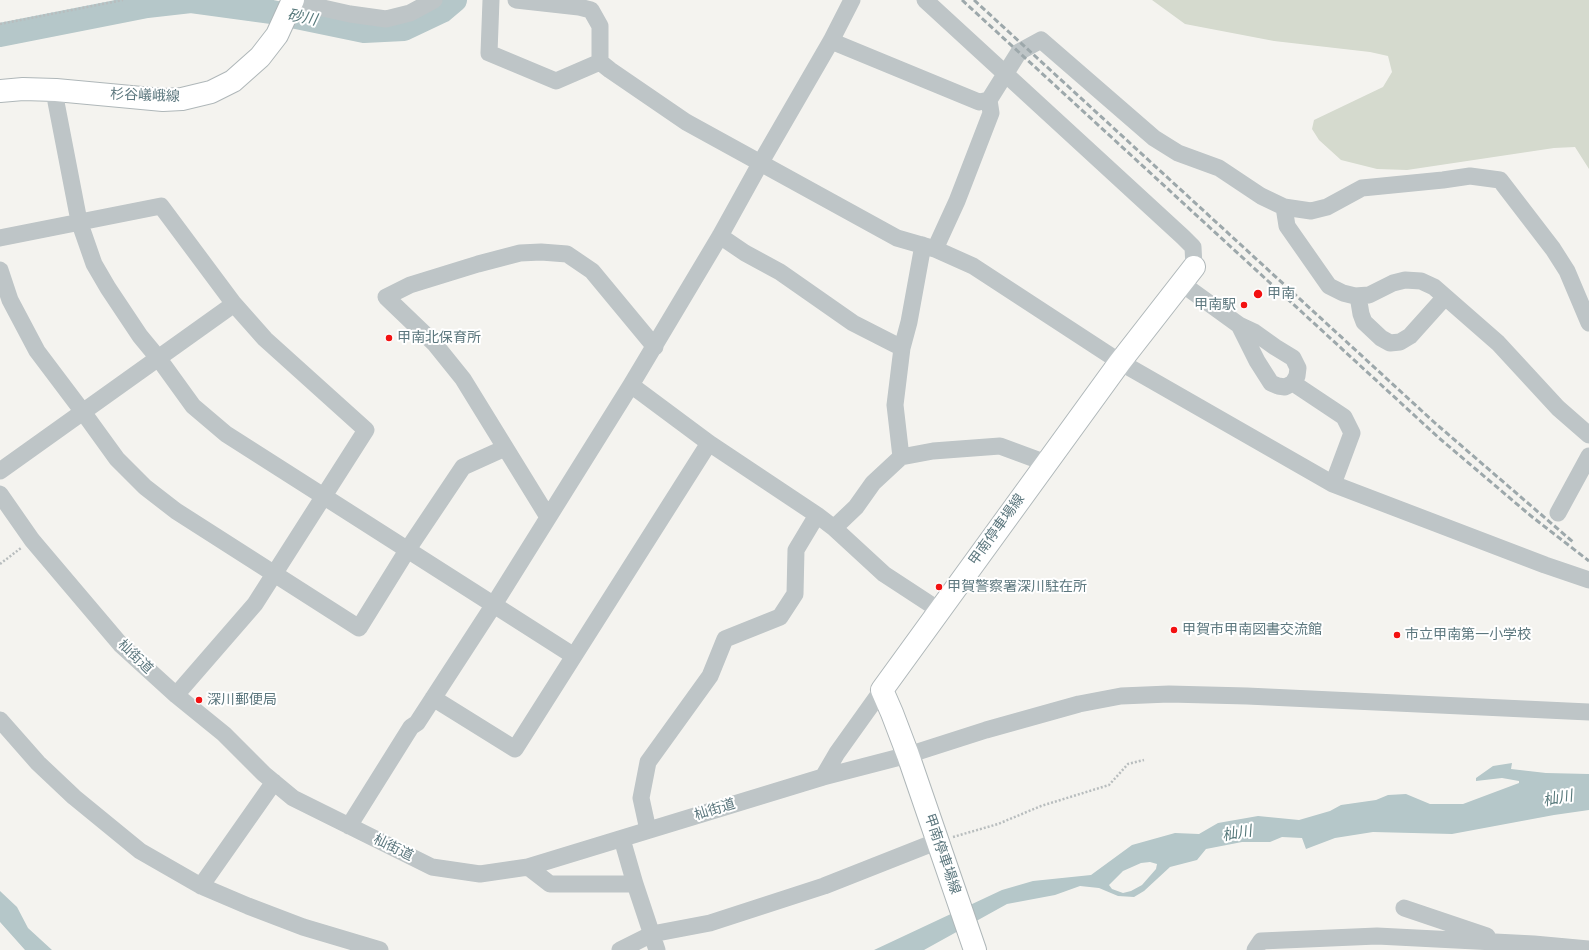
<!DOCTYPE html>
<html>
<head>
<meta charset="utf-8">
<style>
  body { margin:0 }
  canvas { display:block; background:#f4f3ef }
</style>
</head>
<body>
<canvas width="1589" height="950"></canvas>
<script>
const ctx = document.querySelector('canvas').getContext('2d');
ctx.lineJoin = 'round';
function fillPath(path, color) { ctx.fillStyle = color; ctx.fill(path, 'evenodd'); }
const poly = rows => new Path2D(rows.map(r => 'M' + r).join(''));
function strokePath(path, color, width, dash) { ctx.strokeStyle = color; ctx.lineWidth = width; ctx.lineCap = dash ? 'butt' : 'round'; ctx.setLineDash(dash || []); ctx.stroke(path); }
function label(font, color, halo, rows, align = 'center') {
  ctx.font = font + ' "Space Grotesk","Noto Sans JP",sans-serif'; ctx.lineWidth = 4; ctx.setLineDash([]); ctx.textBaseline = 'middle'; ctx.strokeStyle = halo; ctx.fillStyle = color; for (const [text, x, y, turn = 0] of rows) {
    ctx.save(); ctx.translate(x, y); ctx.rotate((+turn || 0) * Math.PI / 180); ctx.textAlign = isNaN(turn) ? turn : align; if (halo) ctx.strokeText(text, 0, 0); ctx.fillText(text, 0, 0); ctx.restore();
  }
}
const green = poly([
  [1152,0,1589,0,1589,169,1575,147,1554,148,1407,170,1377,169,1341,160,1319,140,1312,129,1314,120,1383,87,1392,72,1388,56,1370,52,1274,41,1185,24]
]);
const water = poly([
  [1512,763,1511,769,1546,773,1589,774,1589,810,1554,815,1452,834,1373,832,1335,838,1306,849,1302,838,1282,837,1270,842,1242,842,1206,849,1197,860,1170,867,1144,891,1134,897,1118,896,1099,888,1080,886,1055,895,1007,904,924,950,874,950,1002,890,1033,881,1091,875,1132,845,1175,833,1199,834,1218,823,1258,816,1299,820,1330,811,1341,805,1376,800,1388,795,1406,794,1430,804,1463,804,1519,783,1519,781,1502,778,1476,781,1476,778,1493,766],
  [1150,862,1157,864,1156,869,1142,885,1131,891,1123,893,1112,889,1109,885,1123,871,1141,863],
  [0,891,17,907,28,928,52,950,25,950,0,922]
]);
const river = poly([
  [0,35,147,6,191,1,272,12,364,31,404,29,442,11,455,0]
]);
const path = poly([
  [0,24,123,0],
  [0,564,21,548],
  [953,837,998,824,1041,806,1109,785,1128,764,1144,760]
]);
const minor = poly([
  [300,0,323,8,350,14,386,19,410,13,434,0],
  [491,0,489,53,556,81,600,62],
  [516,0,579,7,591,10,600,26,600,62,610,70,686,122,897,238,935,249,973,266,1120,362,1333,484,1545,565,1589,580],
  [925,0,1183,237,1193,247,1194,267],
  [831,41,979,102,989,100,1019,52,1041,40,1154,138,1178,153,1219,168,1261,196,1284,207,1311,211,1327,207,1362,188,1443,180,1470,176,1500,180,1553,249,1567,271,1589,323],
  [56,90,56,102,79,221,94,264,108,288,140,336,159,359,193,406,226,434,574,656],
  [1284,207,1287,226,1329,286,1343,293,1355,296,1369,295,1393,283,1405,280,1421,281,1434,287,1498,343,1558,408,1589,435],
  [720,236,745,253,780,272,853,323,902,348],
  [0,238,161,206,234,304,265,339,366,430,255,604,176,695],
  [935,249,957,201,991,113,989,100],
  [0,270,10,300,37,351,83,412,117,459,145,487,176,511,359,628,408,549,463,467,505,448],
  [1181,283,1239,325,1254,332,1275,347,1293,358,1298,368,1297,376,1293,383,1285,387,1278,386,1271,383,1257,361,1239,325],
  [1358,296,1361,314,1364,322,1381,338,1390,343,1400,342,1410,336,1445,297],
  [1293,383,1344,417,1352,433,1333,484],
  [631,385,709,443,817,515,834,528,884,574,939,610],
  [901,457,895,405,902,348,909,322,923,245],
  [0,471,234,304],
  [0,494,32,540,121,645,176,695,224,734,264,774,293,798,432,867,480,874,528,867,823,777,908,755,986,730,1079,704,1121,696,1169,694,1247,696,1589,712],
  [1558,513,1589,456],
  [548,517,463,379,434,343,386,297,410,285,478,264,520,253,541,252,567,254,592,271,655,347],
  [834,528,856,507,873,483,901,457,933,451,1000,446,1046,463],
  [433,698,515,749,709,443],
  [0,720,38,763,74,797,140,851,201,886,248,906,303,927,380,950],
  [823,777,837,753,882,690],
  [349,826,411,727,417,723,493,606,631,385,720,236,761,162,831,41,852,0],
  [648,830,641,798,648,762,710,676,725,639,780,617,795,594,796,550,817,515],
  [622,839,635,884,657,950],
  [528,867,550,884,635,884],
  [201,886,274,782],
  [1404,908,1487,936],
  [620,950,652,934,710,923,824,886,938,841],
  [1255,950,1261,941,1377,936,1534,944,1589,949]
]);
const major = poly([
  [0,91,23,89,56,90,163,100,182,99,211,92,233,81,260,57,277,35,293,0],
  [975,950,908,755,892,713,882,690,1120,362,1194,267]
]);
const rail = poly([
  [962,0,1439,438,1531,516,1589,561],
  [974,0,1435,423,1573,542]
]);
const markers = [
  [1258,294,5,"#f31111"],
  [1244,305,4,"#f31111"],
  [389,338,4,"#f31111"],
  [939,587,4,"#f31111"],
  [1174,630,4,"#f31111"],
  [1397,635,4,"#f31111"],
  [199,700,4,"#f31111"]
];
const streetNames = [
  ["杉谷嶬峨線",145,96,2],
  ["甲南停車場線",997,530,-54],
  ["杣街道",135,657,44],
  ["杣街道",715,810,-17],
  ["杣街道",393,848,26],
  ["甲南停車場線",942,854,71]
];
const poiNames = [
  ["甲南",1267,294],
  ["甲南駅",1236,305,"right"],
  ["甲南北保育所",397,338],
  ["甲賀警察署深川駐在所",947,587],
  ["甲賀市甲南図書交流館",1182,630],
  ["市立甲南第一小学校",1405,635],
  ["深川郵便局",207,700]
];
const waterNames = [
  ["砂川",302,18,11],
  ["杣川",1558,799,-11],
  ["杣川",1237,834,-10]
];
fillPath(green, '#d5dace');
fillPath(water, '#b5c7c9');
strokePath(river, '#b5c7c9', 24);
strokePath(major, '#afb7b9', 24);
strokePath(path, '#b8bdbe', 2.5, [2, 2]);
strokePath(minor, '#bec5c7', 17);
strokePath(major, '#fff', 22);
strokePath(rail, '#9da8ab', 3, [6, 3]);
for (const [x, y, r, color] of markers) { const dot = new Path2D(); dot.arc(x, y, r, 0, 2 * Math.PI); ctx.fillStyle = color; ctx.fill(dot); strokePath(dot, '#fff', 1.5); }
label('14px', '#5c777e', '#fff', streetNames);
label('14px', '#5c777e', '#fff', poiNames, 'left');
label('italic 15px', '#57797b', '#fff', waterNames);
</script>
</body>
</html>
